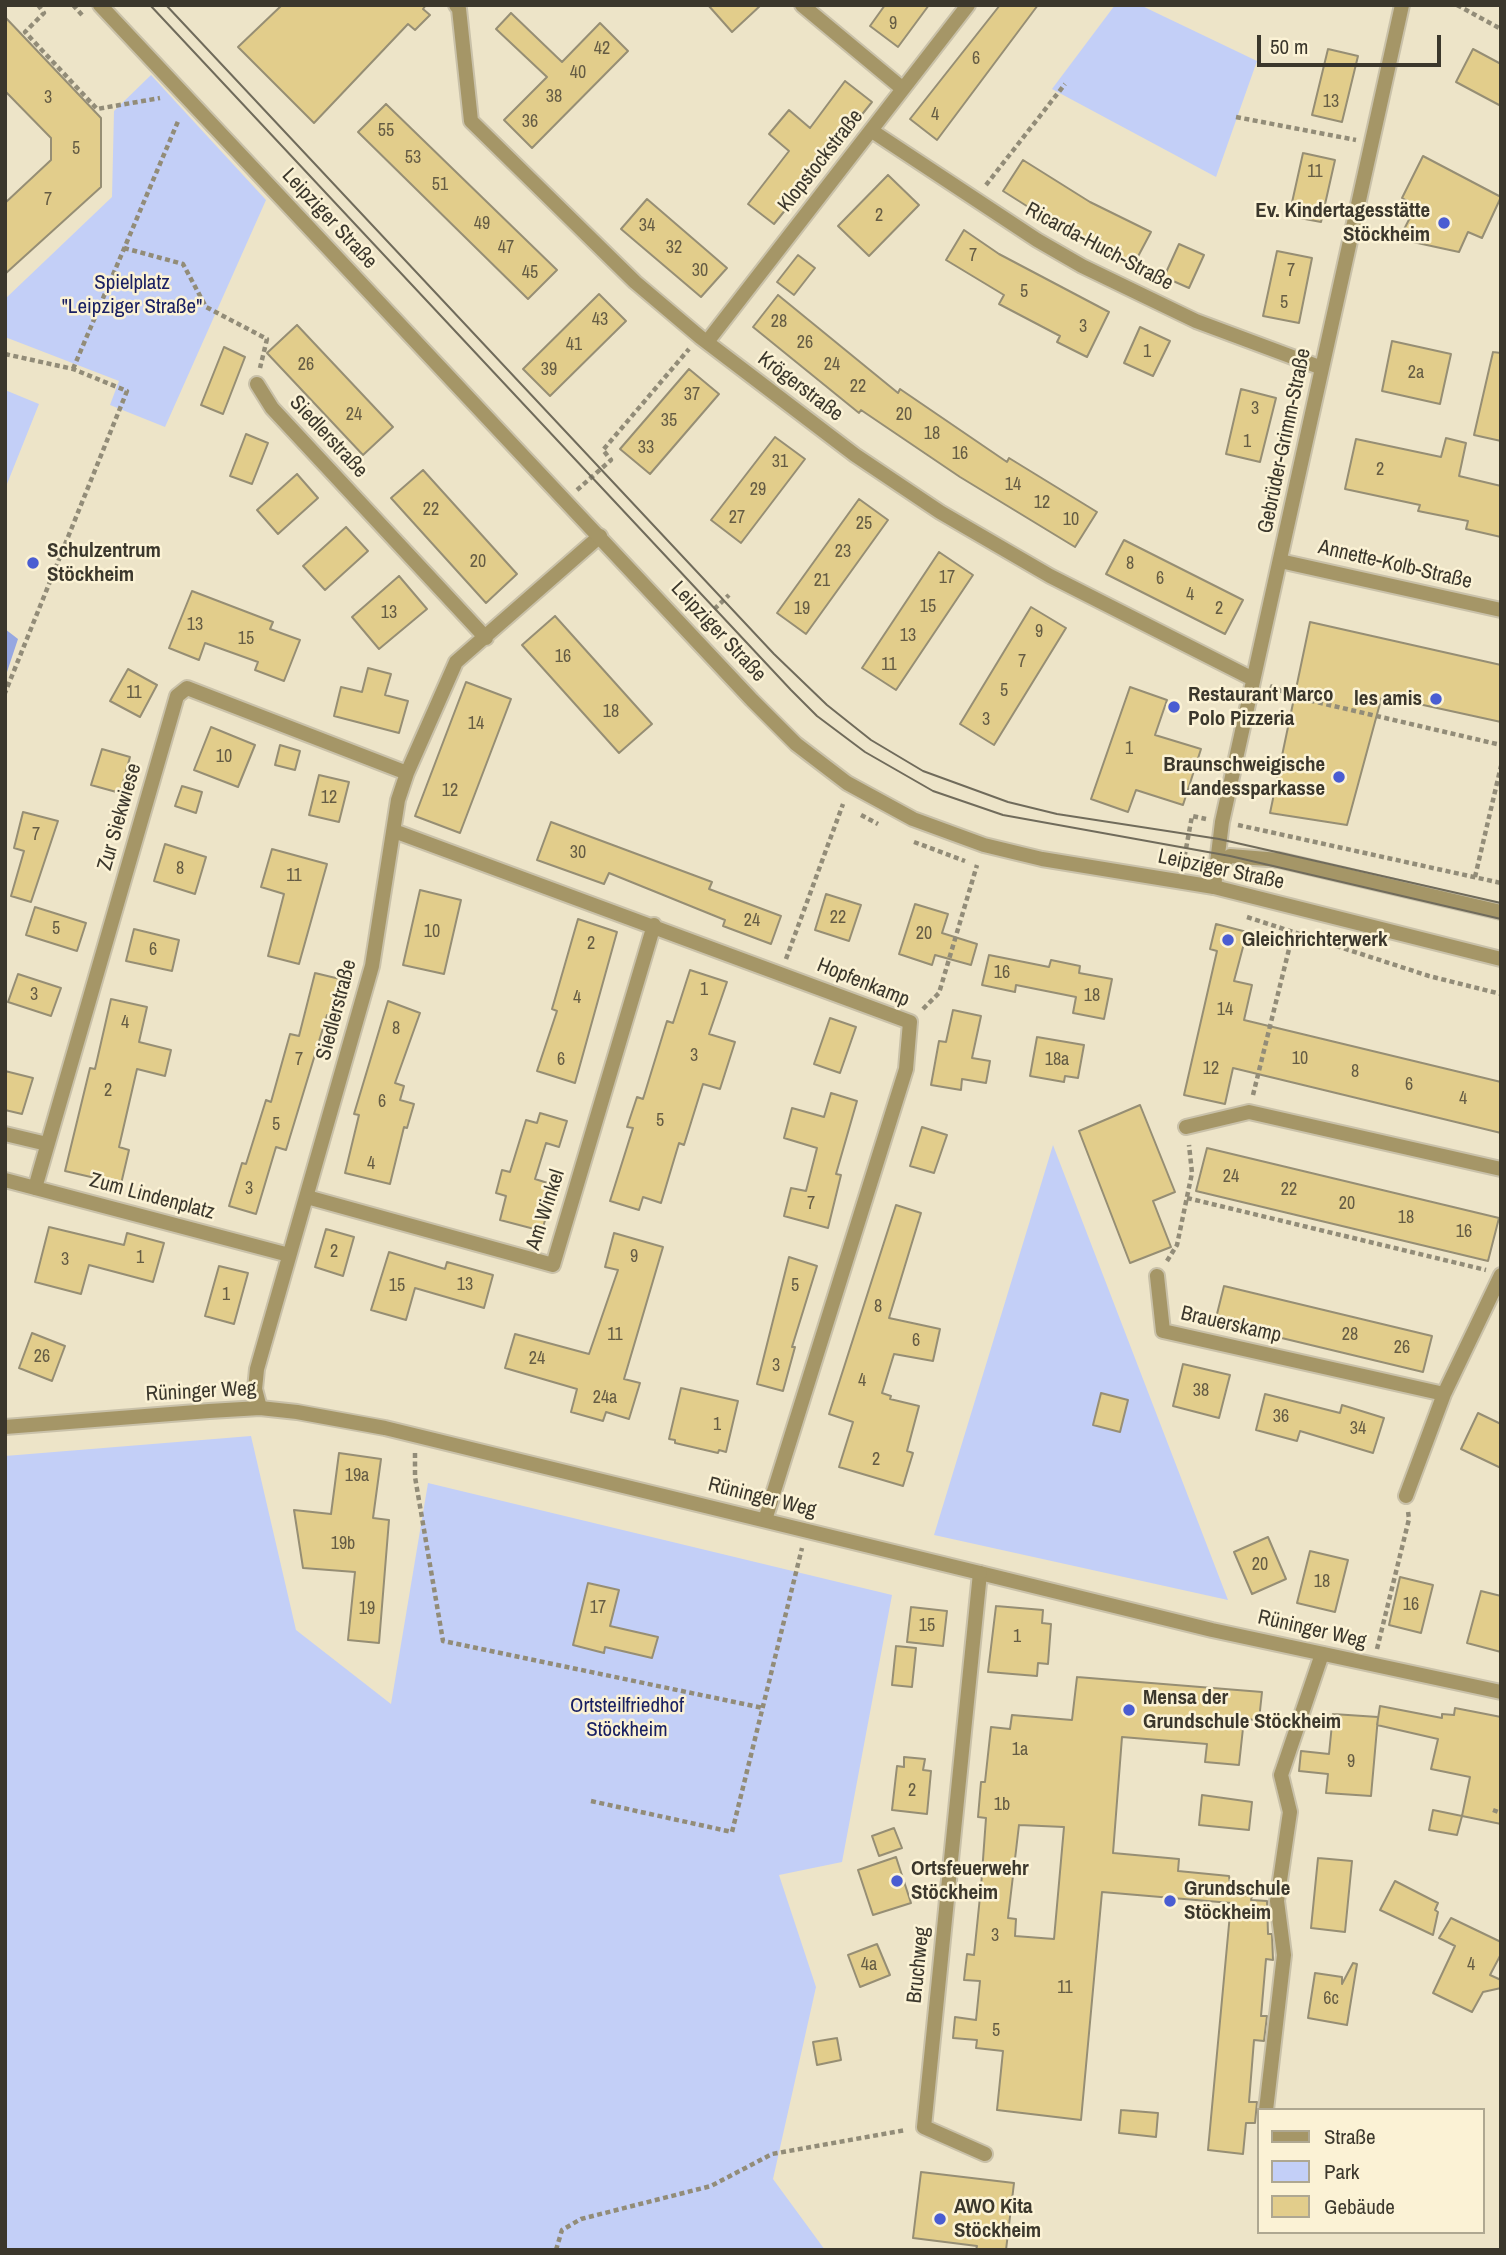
<!DOCTYPE html>
<html>
<head>
<meta charset="utf-8">
<style>
  body { margin:0 }
  #map { position:relative; width:1506px; height:2255px; overflow:hidden; background:#ede4c8; font-family:"Archivo Narrow",sans-serif }
  canvas { display:block }
  .frame { position:absolute; inset:0; border:7px solid #3b372c; pointer-events:none }
  .legend { position:absolute; left:1257px; top:2108px; width:228px; height:126px; box-sizing:border-box; background:#fbf2d5; border:2px solid #aea791; margin:0; padding:9px 12px; list-style:none; font-size:21px; color:#3b372c }
  .legend li { display:flex; align-items:center; gap:14px; height:35px }
  .legend b { width:35px; border:2px solid #aea791 }
  .scale { position:absolute; left:1257px; top:35px; width:184px; height:32px; box-sizing:border-box; border:4px solid #3b372c; border-top:0; padding-left:9px; font-size:21px; line-height:24px; white-space:nowrap; color:#3b372c; -webkit-text-stroke:5px #fbf2d5; paint-order:stroke }
</style>
</head>
<body>
<div id="map">
<canvas width="1506" height="2255"></canvas>
<div class="frame"></div>
<ul class="legend">
<li><b style="height:9px;background:#a59667"></b>Straße</li>
<li><b style="height:19px;background:#c3cff7"></b>Park</li>
<li><b style="height:19px;background:#e2cd8b"></b>Gebäude</li>
</ul>
<div class="scale">50 m</div>
</div>
<script>
const ctx = document.querySelector('canvas').getContext('2d');
ctx.lineJoin = 'round';
function fillPath(path, color) { ctx.fillStyle = color; ctx.fill(path, 'evenodd'); }
const poly = rows => new Path2D(rows.map(r => 'M' + r).join(''));
function strokePath(path, color, width, dash) { ctx.strokeStyle = color; ctx.lineWidth = width; ctx.lineCap = dash ? 'butt' : 'round'; ctx.setLineDash(dash || []); ctx.stroke(path); }
function label(font, color, halo, rows, align = 'center') {
  ctx.font = font + ' "Archivo Narrow",sans-serif'; ctx.lineWidth = 5; ctx.setLineDash([]); ctx.textBaseline = 'middle'; ctx.strokeStyle = halo; ctx.fillStyle = color; for (const [text, x, y, turn = 0] of rows) {
    ctx.save(); ctx.translate(x, y); ctx.rotate((+turn || 0) * Math.PI / 180); ctx.textAlign = isNaN(turn) ? turn : align; if (halo) ctx.strokeText(text, 0, 0); ctx.fillText(text, 0, 0); ctx.restore();
  }
}
const green = poly([
  [1115,5,1140,5,1257,61,1216,177,1052,89],
  [151,75,266,200,165,427,110,405,119,381,5,337,5,299,112,197,114,111],
  [5,390,39,404,5,489],
  [1053,1145,1228,1600,934,1535],
  [251,1436,296,1630,391,1704,428,1483,892,1595,842,1862,779,1875,816,1987,773,2179,825,2250,5,2250,5,1456]
]);
const water = poly([
  [5,629,18,639,5,678]
]);
const building = poly([
  [282,5,426,5,423,9,430,15,415,30,408,24,314,123,238,47,282,5],
  [708,5,761,5,732,32,708,5],
  [885,5,929,5,898,47,870,26,885,5],
  [1000,5,1038,5,937,140,910,119,1000,5],
  [511,13,562,62,600,23,628,51,532,148,504,120,547,77,496,29,511,13],
  [5,17,101,118,101,187,5,274,5,203,51,160,51,138,5,91,5,17],
  [1328,49,1358,56,1342,122,1312,115,1328,49],
  [1473,49,1501,64,1501,106,1456,82,1473,49],
  [845,81,872,102,774,224,748,204,789,151,769,134,789,110,810,128,845,81],
  [386,104,557,270,528,299,358,132,386,104],
  [1303,153,1335,160,1321,222,1289,216,1303,153],
  [1423,156,1501,197,1482,238,1468,232,1459,252,1399,239,1416,206,1402,198,1423,156],
  [1023,160,1090,202,1151,232,1134,264,1052,222,1003,191,1023,160],
  [888,175,919,205,869,256,838,226,888,175],
  [647,199,727,268,701,297,621,229,647,199],
  [964,230,999,254,1109,312,1087,357,1057,342,1060,336,999,304,1004,295,946,260,964,230],
  [1179,244,1204,255,1189,288,1164,277,1179,244],
  [1277,251,1312,258,1299,323,1263,316,1277,251],
  [798,255,815,268,794,295,777,282,798,255],
  [599,294,626,321,550,396,523,369,599,294],
  [778,295,898,393,900,389,1007,462,1009,458,1097,512,1075,547,960,477,861,410,859,413,753,327,778,295],
  [297,325,393,427,363,455,267,353,297,325],
  [1140,327,1170,341,1153,376,1124,363,1140,327],
  [1392,341,1451,354,1440,404,1382,391,1392,341],
  [224,347,245,357,223,414,201,405,224,347],
  [1493,352,1501,353,1501,441,1474,435,1493,352],
  [689,369,719,394,650,474,620,449,689,369],
  [1241,389,1276,398,1260,462,1226,454,1241,389],
  [246,434,268,443,252,484,230,476,246,434],
  [775,437,805,459,741,543,711,520,775,437],
  [1446,438,1466,443,1459,476,1501,486,1501,537,1466,529,1468,521,1418,511,1420,505,1345,489,1356,439,1441,457,1446,438],
  [423,470,517,574,486,603,391,498,423,470],
  [297,474,318,498,278,534,257,510,297,474],
  [859,499,888,520,806,634,777,613,859,499],
  [346,527,368,551,325,590,303,566,346,527],
  [1124,540,1243,600,1225,634,1106,574,1124,540],
  [939,552,973,575,896,690,862,668,939,552],
  [399,576,427,609,379,649,352,617,399,576],
  [192,591,273,622,270,629,300,640,284,681,255,670,258,662,205,643,199,660,169,648,192,591],
  [1031,607,1066,628,994,745,960,724,1031,607],
  [555,616,652,724,619,753,522,645,555,616],
  [1310,622,1501,665,1501,722,1382,696,1347,825,1270,813,1310,622],
  [368,668,391,674,385,695,408,701,399,733,334,716,341,687,362,692,368,668],
  [128,669,157,685,140,717,110,701,128,669],
  [466,682,511,699,460,833,415,816,466,682],
  [1130,687,1167,700,1155,735,1201,749,1183,805,1136,790,1128,812,1091,799,1130,687],
  [211,727,255,745,238,787,194,770,211,727],
  [280,745,300,751,295,770,275,765,280,745],
  [102,749,130,757,120,793,91,785,102,749],
  [319,775,349,782,339,822,309,815,319,775],
  [182,786,202,792,196,813,175,806,182,786],
  [23,812,58,821,31,902,11,896,24,851,14,848,23,812],
  [551,822,712,882,709,889,781,916,771,944,723,926,725,920,609,873,604,884,537,860,551,822],
  [165,844,206,857,195,894,154,881,165,844],
  [272,849,327,864,299,964,268,956,284,894,261,887,272,849],
  [420,890,461,900,444,974,403,965,420,890],
  [826,894,861,905,849,941,815,930,826,894],
  [915,904,948,914,942,933,977,944,971,965,935,955,932,965,899,954,915,904],
  [35,907,86,923,77,951,26,935,35,907],
  [578,919,617,932,575,1083,537,1071,557,1011,552,1009,578,919],
  [1216,924,1247,932,1234,981,1252,985,1244,1020,1501,1082,1501,1133,1233,1068,1225,1104,1184,1095,1217,951,1210,949,1216,924],
  [134,929,179,940,172,971,126,961,134,929],
  [989,955,1049,967,1051,960,1080,966,1079,973,1112,979,1104,1019,1073,1013,1076,997,1016,985,1015,992,982,985,989,955],
  [690,970,727,982,709,1034,735,1042,720,1089,703,1084,684,1145,679,1143,661,1203,643,1197,639,1210,610,1201,633,1128,627,1127,637,1097,643,1099,667,1021,673,1023,690,970],
  [315,973,344,980,334,1017,327,1015,286,1150,276,1147,256,1214,229,1206,242,1163,246,1164,266,1100,271,1102,290,1034,299,1036,315,973],
  [18,974,61,988,51,1016,8,1002,18,974],
  [111,999,147,1007,139,1042,171,1050,165,1076,137,1069,119,1147,129,1150,121,1184,65,1171,90,1068,95,1069,111,999],
  [388,1001,420,1013,395,1083,404,1086,400,1100,414,1104,407,1128,404,1127,390,1184,345,1173,359,1115,354,1114,388,1001],
  [953,1010,981,1016,972,1058,990,1061,986,1083,962,1079,961,1090,931,1085,939,1041,946,1042,953,1010],
  [830,1018,856,1027,840,1073,814,1064,830,1018],
  [1037,1037,1084,1045,1078,1078,1065,1076,1064,1082,1030,1076,1037,1037],
  [5,1071,33,1078,22,1114,5,1110,5,1071],
  [831,1093,857,1101,836,1174,841,1175,828,1228,784,1216,791,1188,806,1191,817,1148,784,1138,792,1108,824,1117,831,1093],
  [1140,1105,1175,1192,1153,1201,1171,1247,1130,1263,1079,1131,1140,1105],
  [540,1113,567,1121,559,1147,546,1143,535,1179,551,1184,545,1205,549,1206,542,1231,500,1220,506,1196,496,1193,502,1170,510,1172,526,1120,537,1123,540,1113],
  [922,1127,947,1135,934,1173,910,1166,922,1127],
  [1207,1148,1499,1218,1488,1261,1196,1191,1207,1148],
  [896,1205,921,1213,889,1318,940,1329,933,1361,894,1354,882,1393,891,1396,890,1399,919,1406,907,1451,913,1453,903,1486,839,1467,853,1422,829,1414,896,1205],
  [49,1227,124,1245,127,1233,164,1243,153,1282,89,1265,81,1294,35,1282,49,1227],
  [326,1229,354,1237,343,1276,315,1267,326,1229],
  [614,1233,663,1247,624,1379,640,1383,629,1419,606,1412,603,1421,571,1412,577,1389,505,1368,515,1334,589,1354,618,1270,605,1267,614,1233],
  [389,1252,445,1269,447,1262,493,1275,484,1308,415,1288,406,1320,371,1310,389,1252],
  [789,1257,817,1266,792,1347,795,1347,783,1391,757,1384,789,1257],
  [219,1266,248,1273,234,1324,205,1316,219,1266],
  [1224,1286,1432,1336,1423,1372,1215,1322,1224,1286],
  [32,1333,65,1346,52,1381,19,1368,32,1333],
  [1183,1364,1230,1375,1219,1418,1173,1406,1183,1364],
  [681,1388,738,1401,726,1452,719,1450,718,1453,675,1443,675,1440,669,1439,681,1388],
  [1101,1393,1128,1400,1120,1432,1093,1425,1101,1393],
  [1265,1394,1340,1413,1342,1405,1384,1418,1373,1453,1300,1431,1297,1441,1256,1430,1265,1394],
  [1478,1413,1501,1424,1501,1468,1461,1449,1478,1413],
  [339,1453,381,1459,373,1518,389,1520,379,1643,348,1640,355,1572,303,1568,294,1510,331,1514,339,1453],
  [1268,1537,1286,1579,1252,1594,1234,1552,1268,1537],
  [1310,1551,1348,1560,1335,1612,1297,1603,1310,1551],
  [1400,1577,1433,1585,1421,1633,1389,1625,1400,1577],
  [588,1583,619,1590,610,1626,658,1637,652,1658,605,1647,604,1653,573,1645,588,1583],
  [1481,1591,1501,1596,1501,1652,1467,1643,1481,1591],
  [996,1606,1043,1610,1042,1623,1051,1624,1048,1664,1038,1663,1037,1676,988,1672,996,1606],
  [911,1607,947,1611,943,1646,907,1642,911,1607],
  [896,1646,916,1648,912,1687,892,1685,896,1646],
  [1077,1677,1262,1692,1259,1720,1244,1719,1239,1765,1205,1762,1207,1744,1122,1737,1113,1853,1179,1859,1178,1871,1229,1876,1232,1896,1232,1890,1253,1892,1251,1900,1267,1901,1268,1934,1272,1934,1273,1960,1266,1959,1261,2016,1267,2016,1264,2041,1254,2040,1249,2102,1257,2102,1255,2123,1246,2123,1243,2154,1208,2150,1231,1903,1102,1892,1081,2120,997,2110,1003,2051,976,2048,977,2040,953,2038,955,2017,976,2020,980,1981,964,1980,967,1954,974,1955,981,1887,986,1818,978,1817,981,1782,985,1782,991,1727,1010,1729,1012,1715,1072,1720,1077,1677],
  [1019,1825,1064,1827,1054,1939,1015,1936,1016,1919,1008,1918,1019,1825],
  [1380,1706,1442,1718,1442,1714,1454,1715,1455,1708,1501,1717,1501,1824,1462,1816,1470,1777,1431,1769,1438,1739,1377,1725,1380,1706],
  [1333,1714,1378,1717,1371,1796,1326,1793,1328,1774,1299,1771,1301,1751,1329,1754,1333,1714],
  [904,1757,925,1759,923,1770,931,1771,927,1814,892,1810,897,1766,904,1767,904,1757],
  [1202,1795,1252,1802,1249,1830,1199,1825,1202,1795],
  [1433,1810,1462,1816,1457,1835,1429,1830,1433,1810],
  [894,1828,902,1848,879,1856,872,1836,894,1828],
  [896,1857,911,1903,873,1915,858,1870,896,1857],
  [1318,1858,1352,1861,1345,1932,1311,1928,1318,1858],
  [1395,1881,1438,1903,1435,1910,1438,1912,1433,1935,1380,1910,1395,1881],
  [1451,1918,1501,1942,1501,1954,1490,1975,1501,1980,1501,1988,1483,1992,1472,2012,1433,1993,1455,1946,1439,1938,1451,1918],
  [877,1944,890,1975,860,1987,848,1955,877,1944],
  [1353,1963,1357,1964,1347,2025,1308,2018,1315,1973,1342,1977,1342,1984,1353,1963],
  [837,2038,841,2060,817,2065,813,2042,837,2038],
  [1121,2110,1158,2113,1156,2137,1119,2133,1121,2110],
  [921,2172,1014,2183,1006,2250,976,2250,977,2246,913,2238,921,2172]
]);
const path = poly([
  [38,5,44,13,25,32,97,109,160,98],
  [73,5,82,15],
  [1457,5,1501,29],
  [1236,117,1356,140],
  [986,185,1065,84],
  [124,248,183,264,206,307,267,339,260,368],
  [5,354,73,369,127,391,5,693],
  [73,369,179,119],
  [577,490,611,460,603,450,689,349],
  [702,621,729,595],
  [1270,686,1295,697,1501,745],
  [861,815,878,824],
  [1238,825,1501,883],
  [914,842,965,861],
  [1183,865,1192,816,1206,819],
  [1475,877,1501,766],
  [1247,917,1429,976,1501,994],
  [786,959,843,804],
  [923,1009,939,993,977,865],
  [1253,1095,1293,933],
  [1187,1198,1486,1270],
  [1167,1261,1177,1245,1192,1173,1189,1145],
  [415,1453,415,1477,443,1641,763,1708],
  [1377,1649,1409,1519,1408,1511],
  [591,1801,732,1832,802,1548],
  [1493,1810,1501,1813],
  [556,2250,562,2230,581,2219,711,2186,772,2154,906,2130]
]);
const service = poly([
  [1280,561,1501,610],
  [1214,871,1230,856,1279,860,1501,912],
  [1266,2110,1284,1955,1277,1901,1290,1812,1281,1775,1322,1654]
]);
const minor = poly([
  [456,5,459,9,471,121,635,282,700,337,855,455,940,512,1050,576,1253,679],
  [802,5,903,89],
  [872,131,1037,240,1082,266,1196,321,1322,368],
  [707,342,968,5],
  [257,384,272,408,486,638],
  [394,831,910,1022,906,1069,765,1520],
  [1214,887,1222,822,1402,5],
  [1186,1127,1249,1112,1501,1169],
  [5,1134,47,1144],
  [5,1180,289,1255],
  [35,1188,177,696,187,688,407,773],
  [307,1197,553,1265,654,925],
  [1157,1276,1163,1331,1444,1394],
  [260,1408,255,1389,257,1369,372,966,398,800,407,773,456,662,600,536],
  [1406,1496,1444,1394,1501,1275],
  [985,2154,924,2127,980,1573,1212,1630,1501,1692]
]);
const tertiary = poly([
  [100,5,752,700,796,744,847,783,913,819,984,845,1042,859,1214,887,1501,959],
  [5,1427,209,1411,260,1408,297,1412,385,1428,980,1573]
]);
const tram = poly([
  [150,5,791,690,817,716,865,752,933,791,1003,815,1230,856,1501,919],
  [166,5,774,654,827,705,871,740,923,771,1008,802,1057,814,1219,839,1501,903]
]);
const markers = [
  [1444,223,7,"#4a5dd2"],
  [33,563,7,"#4a5dd2"],
  [1436,699,7,"#4a5dd2"],
  [1174,707,7,"#4a5dd2"],
  [1339,777,7,"#4a5dd2"],
  [1228,940,7,"#4a5dd2"],
  [1129,1710,7,"#4a5dd2"],
  [897,1881,7,"#4a5dd2"],
  [1170,1901,7,"#4a5dd2"],
  [940,2219,7,"#4a5dd2"]
];
const numberNames = [
  ["9",893,24],
  ["42",602,49],
  ["6",976,59],
  ["40",578,73],
  ["38",554,97],
  ["3",48,98],
  ["13",1331,102],
  ["4",935,115],
  ["36",530,122],
  ["55",386,131],
  ["5",76,149],
  ["53",413,158],
  ["11",1315,172],
  ["51",440,185],
  ["7",48,200],
  ["2",879,216],
  ["49",482,224],
  ["34",647,226],
  ["47",506,248],
  ["32",674,248],
  ["7",973,256],
  ["30",700,271],
  ["7",1291,271],
  ["45",530,273],
  ["5",1024,292],
  ["5",1284,303],
  ["43",600,320],
  ["28",779,322],
  ["3",1083,327],
  ["26",805,343],
  ["41",574,345],
  ["1",1147,352],
  ["26",306,365],
  ["24",832,365],
  ["39",549,370],
  ["2a",1416,373],
  ["22",858,387],
  ["37",692,395],
  ["3",1255,409],
  ["24",354,415],
  ["20",904,415],
  ["35",669,421],
  ["18",932,434],
  ["1",1247,442],
  ["33",646,448],
  ["16",960,454],
  ["31",780,462],
  ["2",1380,470],
  ["14",1013,485],
  ["29",758,490],
  ["12",1042,503],
  ["22",431,510],
  ["27",737,518],
  ["10",1071,520],
  ["25",864,524],
  ["23",843,552],
  ["20",478,562],
  ["8",1130,564],
  ["17",947,578],
  ["6",1160,579],
  ["21",822,581],
  ["4",1190,595],
  ["15",928,607],
  ["19",802,609],
  ["2",1219,609],
  ["13",389,613],
  ["13",195,625],
  ["9",1039,632],
  ["13",908,636],
  ["15",246,639],
  ["16",563,657],
  ["7",1022,662],
  ["11",889,665],
  ["5",1004,691],
  ["11",134,693],
  ["18",611,712],
  ["3",986,720],
  ["14",476,724],
  ["1",1129,749],
  ["10",224,757],
  ["12",450,791],
  ["12",329,798],
  ["7",36,835],
  ["30",578,853],
  ["8",180,869],
  ["11",294,876],
  ["22",838,918],
  ["24",752,921],
  ["5",56,929],
  ["10",432,932],
  ["20",924,934],
  ["2",591,944],
  ["6",153,950],
  ["16",1002,973],
  ["1",704,990],
  ["3",34,995],
  ["18",1092,996],
  ["4",577,998],
  ["14",1225,1010],
  ["4",125,1023],
  ["8",396,1029],
  ["3",694,1056],
  ["10",1300,1059],
  ["7",299,1060],
  ["6",561,1060],
  ["18a",1057,1060],
  ["12",1211,1069],
  ["8",1355,1072],
  ["6",1409,1085],
  ["2",108,1091],
  ["4",1463,1099],
  ["6",382,1102],
  ["5",660,1121],
  ["5",276,1125],
  ["4",371,1164],
  ["24",1231,1177],
  ["3",249,1189],
  ["22",1289,1190],
  ["7",811,1204],
  ["20",1347,1204],
  ["18",1406,1218],
  ["16",1464,1232],
  ["2",334,1252],
  ["9",634,1257],
  ["1",140,1258],
  ["3",65,1260],
  ["13",465,1285],
  ["15",397,1286],
  ["5",795,1286],
  ["1",226,1295],
  ["8",878,1307],
  ["11",615,1335],
  ["28",1350,1335],
  ["6",916,1341],
  ["26",1402,1348],
  ["26",42,1357],
  ["24",537,1359],
  ["3",776,1366],
  ["4",862,1381],
  ["38",1201,1391],
  ["24a",605,1398],
  ["36",1281,1417],
  ["1",717,1425],
  ["34",1358,1429],
  ["2",876,1460],
  ["19a",357,1476],
  ["19b",343,1544],
  ["20",1260,1565],
  ["18",1322,1582],
  ["16",1411,1605],
  ["17",598,1608],
  ["19",367,1609],
  ["15",927,1626],
  ["1",1017,1637],
  ["1a",1020,1750],
  ["9",1351,1762],
  ["2",912,1791],
  ["1b",1002,1805],
  ["3",995,1936],
  ["4a",869,1965],
  ["4",1471,1965],
  ["11",1065,1988],
  ["6c",1331,1999],
  ["5",996,2031]
];
const streetNames = [
  ["Klopstockstraße",821,161,-52],
  ["Leipziger Straße",329,219,47],
  ["Ricarda-Huch-Straße",1099,247,28],
  ["Krögerstraße",800,387,37],
  ["Siedlerstraße",328,437,47],
  ["Gebrüder-Grimm-Straße",1285,441,-78],
  ["Annette-Kolb-Straße",1395,565,13],
  ["Leipziger Straße",718,632,47],
  ["Zur Siekwiese",120,817,-74],
  ["Leipziger Straße",1221,870,12],
  ["Hopfenkamp",863,983,22],
  ["Siedlerstraße",337,1010,-75],
  ["Zum Lindenplatz",152,1197,15],
  ["Am Winkel",546,1210,-72],
  ["Brauerskamp",1231,1325,13],
  ["Rüninger Weg",201,1392,-3],
  ["Rüninger Weg",762,1498,14],
  ["Rüninger Weg",1312,1630,13],
  ["Bruchweg",919,1965,-84]
];
const poiNames = [
  ["Ev. Kindertagesstätte",1430,211,"right"],
  ["Stöckheim",1430,235,"right"],
  ["Schulzentrum",47,551],
  ["Stöckheim",47,575],
  ["Restaurant Marco",1188,695],
  ["Polo Pizzeria",1188,719],
  ["les amis",1422,699,"right"],
  ["Braunschweigische",1325,765,"right"],
  ["Landessparkasse",1325,789,"right"],
  ["Gleichrichterwerk",1242,940],
  ["Mensa der",1143,1698],
  ["Grundschule Stöckheim",1143,1722],
  ["Ortsfeuerwehr",911,1869],
  ["Stöckheim",911,1893],
  ["Grundschule",1184,1889],
  ["Stöckheim",1184,1913],
  ["AWO Kita",954,2207],
  ["Stöckheim",954,2231]
];
const parkNames = [
  ["Spielplatz",132,283],
  ["\"Leipziger Straße\"",132,307],
  ["Ortsteilfriedhof",627,1706],
  ["Stöckheim",627,1730]
];
fillPath(green, '#c3cff7');
fillPath(water, '#96a7e1');
fillPath(building, '#e2cd8b');
strokePath(building, '#968e74', 2);
strokePath(service, '#c9c1a9', 18);
strokePath(minor, '#c9c1a9', 18);
strokePath(tertiary, '#c9c1a9', 18);
strokePath(path, '#928c78', 4.5, [5, 3.5]);
strokePath(service, '#a59667', 14);
strokePath(minor, '#a59667', 14);
strokePath(tertiary, '#a59667', 14);
strokePath(tram, '#706b5b', 2);
for (const [x, y, r, color] of markers) { const dot = new Path2D(); dot.arc(x, y, r, 0, 2 * Math.PI); ctx.fillStyle = color; ctx.fill(dot); strokePath(dot, '#fbf2d5', 2.5); }
label('18px', '#655c44', null, numberNames);
label('21px', '#3b372c', '#fbf2d5', streetNames);
label('bold 21px', '#3b372c', '#fbf2d5', poiNames, 'left');
label('21px', '#192063', '#fbf2d5', parkNames);
</script>
</body>
</html>
